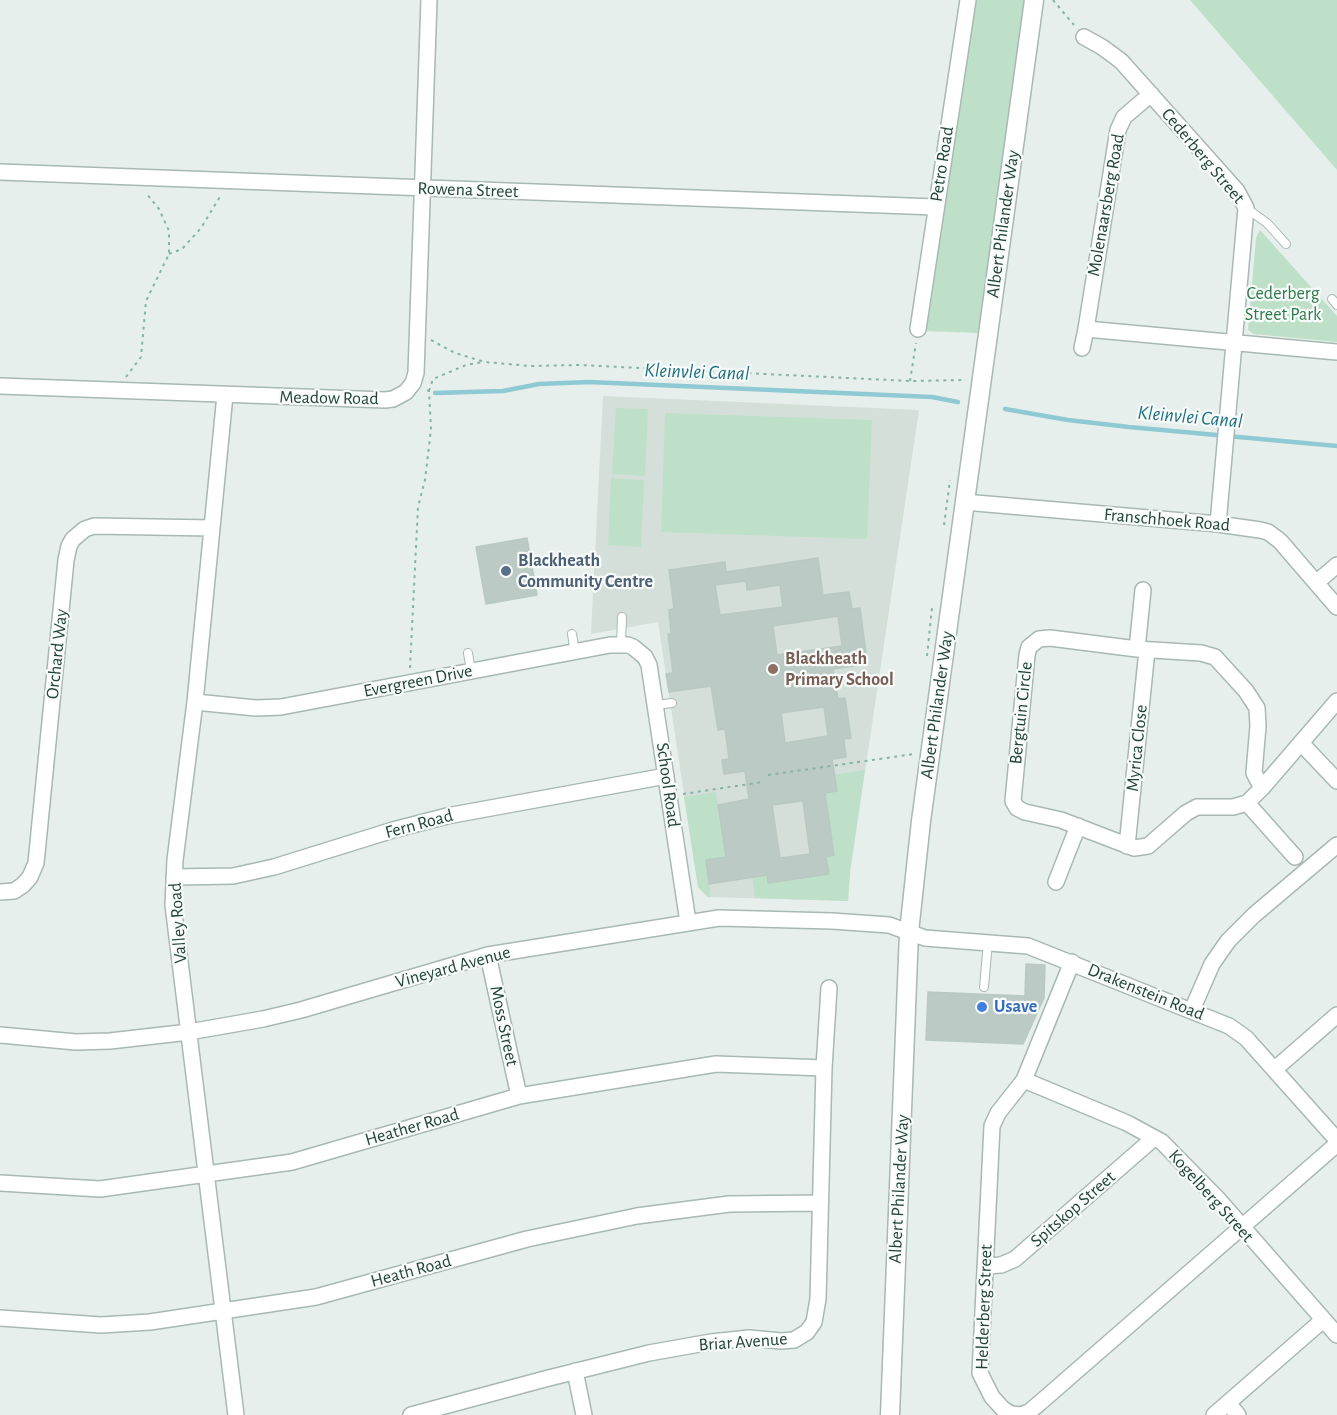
<!DOCTYPE html>
<html>
<head>
<meta charset="utf-8">
<style>
  body { margin:0 }
  canvas { display:block; background:#e6efeb }
</style>
</head>
<body>
<canvas width="1337" height="1415"></canvas>
<script>
const ctx = document.querySelector('canvas').getContext('2d');
ctx.lineJoin = 'round';
function fillPath(path, color) { ctx.fillStyle = color; ctx.fill(path, 'evenodd'); }
const poly = rows => new Path2D(rows.map(r => 'M' + r).join(''));
function strokePath(path, color, width, dash) { ctx.strokeStyle = color; ctx.lineWidth = width; ctx.lineCap = dash ? 'butt' : 'round'; ctx.setLineDash(dash || []); ctx.stroke(path); }
function label(font, color, halo, rows, align = 'center') {
  ctx.font = font + ' "Alegreya Sans",sans-serif'; ctx.lineWidth = 4.5; ctx.setLineDash([]); ctx.textBaseline = 'middle'; ctx.strokeStyle = halo; ctx.fillStyle = color; for (const [text, x, y, turn = 0] of rows) {
    ctx.save(); ctx.translate(x, y); ctx.rotate((+turn || 0) * Math.PI / 180); ctx.textAlign = isNaN(turn) ? turn : align; if (halo) ctx.strokeText(text, 0, 0); ctx.fillText(text, 0, 0); ctx.restore();
  }
}
const built = poly([
  [603,396,919,410,850,872,848,901,708,897,698,887,658,622,591,634]
]);
const green = poly([
  [972,0,1028,0,980,333,922,331],
  [1190,0,1337,0,1337,170],
  [1260,230,1337,316,1337,342,1254,334,1248,330,1256,238],
  [616,408,648,409,645,476,612,474],
  [665,413,872,420,867,539,661,532],
  [611,478,644,480,641,547,608,545],
  [865,770,850,872,848,901,755,898,751,865,765,866,768,883,828,874,826,857,834,855,826,796,823,794,837,791,834,775],
  [716,792,726,857,706,860,711,897,708,897,698,887,684,797]
]);
const stream = poly([
  [435,393,503,391,539,384,589,382,932,397,958,402],
  [1005,409,1068,420,1129,427,1337,446]
]);
const building = poly([
  [527,538,537,595,486,604,476,547,527,538],
  [818,558,823,595,849,592,852,609,860,608,866,653,858,654,860,665,833,669,838,699,845,698,851,738,844,739,846,757,832,759,837,791,825,793,834,855,826,857,829,874,768,883,767,875,709,884,706,860,726,857,718,805,749,799,745,771,724,774,722,760,729,759,725,729,718,730,711,686,669,692,666,674,673,673,668,634,671,634,669,610,674,609,669,570,725,562,726,572,818,558],
  [746,581,747,590,780,585,783,607,720,615,715,585,746,581],
  [838,616,842,646,777,655,773,626,838,616],
  [824,707,828,736,785,743,781,713,824,707],
  [803,801,810,854,780,858,772,805,803,801],
  [1026,964,1045,965,1044,998,1023,1044,926,1040,928,992,1025,996,1026,964]
]);
const path = poly([
  [1053,0,1074,25],
  [169,254,182,249,201,228,221,195],
  [431,340,455,353,485,362,530,366,579,365,910,381,966,380],
  [126,377,141,357,146,301,169,254,169,231,159,209,146,193],
  [910,381,916,343],
  [429,391,433,379,466,365,483,362],
  [944,525,950,480],
  [927,656,932,608],
  [410,668,418,507,425,480,431,429,429,391,425,389],
  [768,775,914,754],
  [683,794,763,782]
]);
const service = poly([
  [1246,208,1267,223,1286,244],
  [1332,299,1337,305],
  [572,634,575,652],
  [621,644,622,617],
  [468,653,471,671],
  [656,705,672,703],
  [984,987,988,942]
]);
const minor = poly([
  [1084,37,1102,47,1121,61,1237,191,1246,208,1218,524],
  [1151,94,1124,117,1118,130,1086,329,1337,352],
  [0,172,935,207],
  [918,329,968,0],
  [1082,348,1086,329],
  [0,386,385,400,393,399,406,392,413,383,416,373,429,0],
  [225,395,195,702,175,860,173,905,236,1415],
  [964,502,1218,524,1260,530,1268,532,1280,541,1337,607],
  [1317,582,1337,565],
  [1137,649,1143,590],
  [195,702,256,708,281,707,610,645,628,645,633,647,645,657,649,665,688,922],
  [1301,743,1337,781],
  [1262,788,1254,773,1258,726,1257,708,1246,691,1215,657,1201,653,1137,649,1050,638,1039,639,1029,647,1027,655,1013,801,1017,808,1025,812,1061,820,1134,848,1148,846,1186,813,1197,807,1233,807,1247,803,1262,788,1337,701],
  [1247,803,1295,857],
  [1127,846,1147,650],
  [174,877,233,876,274,867,393,830,447,816,666,776],
  [1056,882,1078,826],
  [0,892,14,891,23,885,30,877,36,863,66,560,69,546,73,539,85,529,94,526,212,528],
  [488,955,519,1096],
  [1072,962,1024,1080,998,1113,992,1126,980,1373,992,1397,1003,1409,1011,1414,1021,1415,1029,1412,1042,1401,1337,1144],
  [1192,1010,1212,964,1228,941,1254,915,1337,845],
  [0,1035,76,1042,110,1041,189,1032,263,1019,301,1010,488,955,719,918,832,921,889,925,925,938,1028,946,1229,1026,1246,1038,1337,1140],
  [1275,1069,1337,1015],
  [1024,1080,1127,1123,1162,1142,1217,1198,1337,1335],
  [0,1183,100,1189,292,1162,519,1096,716,1064,824,1068],
  [985,1266,1001,1265,1015,1259,1154,1138],
  [0,1318,101,1325,150,1322,316,1297,527,1239,637,1216,729,1204,820,1203],
  [575,1371,584,1415],
  [1228,1403,1238,1415],
  [411,1415,545,1379,649,1353,711,1342,749,1338,781,1341,794,1340,807,1332,814,1322,818,1299,824,1068,829,988],
  [1214,1415,1323,1320]
]);
const tertiary = poly([
  [890,1415,909,932,921,821,1034,0]
]);
const markers = [
  [506,571,6,"#5c6f8a"],
  [773,669,6,"#8d6e63"],
  [982,1007,6,"#3f7fe0"]
];
const streetNames = [
  ["Cederberg Street",1203,156,50],
  ["Petro Road",942,164,-81],
  ["Rowena Street",468,190,2],
  ["Molenaarsberg Road",1106,205,-80],
  ["Albert Philander Way",1003,224,-82],
  ["Meadow Road",329,398,1],
  ["Franschhoek Road",1167,520,5],
  ["Orchard Way",57,654,-84],
  ["Evergreen Drive",418,681,-11],
  ["Albert Philander Way",937,705,-82],
  ["Bergtuin Circle",1021,713,-84],
  ["Myrica Close",1137,748,-84],
  ["School Road",668,785,82],
  ["Fern Road",419,824,-15],
  ["Valley Road",178,923,-94],
  ["Vineyard Avenue",453,967,-15],
  ["Drakenstein Road",1146,992,22],
  ["Moss Street",504,1026,78],
  ["Heather Road",412,1127,-16],
  ["Albert Philander Way",899,1189,-87],
  ["Kogelberg Street",1211,1196,48],
  ["Spitskop Street",1073,1209,-41],
  ["Heath Road",411,1271,-15],
  ["Helderberg Street",984,1307,-88],
  ["Briar Avenue",743,1342,-4]
];
const parkNames = [
  ["Cederberg",1283,294],
  ["Street Park",1283,315]
];
const serviceNames = [
  ["Blackheath",518,561],
  ["Community Centre",518,582]
];
const educationNames = [
  ["Blackheath",785,659],
  ["Primary School",785,680]
];
const shopNames = [
  ["Usave",994,1007]
];
const waterNames = [
  ["Kleinvlei Canal",697,372,2],
  ["Kleinvlei Canal",1190,417,5]
];
fillPath(built, '#d4dfda');
fillPath(green, '#bfe0c8');
strokePath(stream, '#8ec9d4', 4.5);
fillPath(building, '#bbcac4');
strokePath(building, '#b8c9c2', 1.5);
strokePath(service, '#a8b8b2', 10);
strokePath(minor, '#a8b8b2', 18);
strokePath(tertiary, '#a8b8b2', 21);
strokePath(path, '#86b3a5', 2, [3, 4.5]);
strokePath(service, '#fff', 8);
strokePath(minor, '#fff', 15);
strokePath(tertiary, '#fff', 18);
for (const [x, y, r, color] of markers) { const dot = new Path2D(); dot.arc(x, y, r, 0, 2 * Math.PI); ctx.fillStyle = color; ctx.fill(dot); strokePath(dot, '#f7fbf9', 2); }
label('18px', '#24423a', '#f7fbf9', streetNames);
label('18px', '#2d7a4b', '#f7fbf9', parkNames);
label('bold 18px', '#4e5e75', '#f7fbf9', serviceNames, 'left');
label('bold 18px', '#785e54', '#f7fbf9', educationNames, 'left');
label('bold 18px', '#366cbe', '#f7fbf9', shopNames, 'left');
label('italic 20px', '#1c6f80', '#f7fbf9', waterNames);
</script>
</body>
</html>
